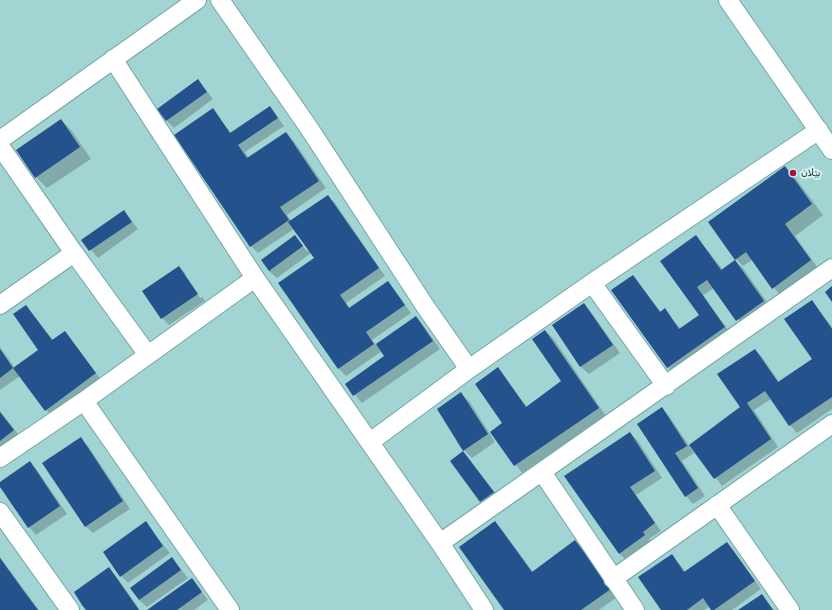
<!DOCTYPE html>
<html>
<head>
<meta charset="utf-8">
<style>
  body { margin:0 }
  canvas { display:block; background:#a2d4d4 }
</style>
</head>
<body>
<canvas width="832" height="610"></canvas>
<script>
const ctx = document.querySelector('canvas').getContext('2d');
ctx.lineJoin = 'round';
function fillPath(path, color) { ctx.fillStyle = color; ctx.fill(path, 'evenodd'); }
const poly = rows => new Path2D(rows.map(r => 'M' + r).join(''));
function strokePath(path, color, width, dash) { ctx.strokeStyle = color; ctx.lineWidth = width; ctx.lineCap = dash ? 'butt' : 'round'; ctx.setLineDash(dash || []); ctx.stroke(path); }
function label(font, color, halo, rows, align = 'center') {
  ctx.font = font + ' Rubik,"Noto Naskh Arabic",sans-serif'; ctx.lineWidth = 4; ctx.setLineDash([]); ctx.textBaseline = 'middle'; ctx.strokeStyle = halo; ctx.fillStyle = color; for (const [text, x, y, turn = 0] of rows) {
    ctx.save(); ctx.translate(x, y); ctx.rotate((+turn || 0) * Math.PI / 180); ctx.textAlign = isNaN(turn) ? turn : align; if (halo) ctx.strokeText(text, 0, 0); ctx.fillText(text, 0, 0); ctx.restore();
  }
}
const shadow = poly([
  [198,80,213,99,174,128,167,121],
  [270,107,284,126,245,152,249,158,286,133,293,140,326,188,287,215,291,221,327,196,335,203,385,276,346,303,350,309,388,282,411,313,372,340,376,345,416,317,423,325,440,349,362,403,346,384,386,356,382,351,346,376,339,369,279,284,315,259,311,253,277,278,269,271,295,237,307,251,309,250,294,229,258,253,251,246,213,110,231,133],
  [61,120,72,131,91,159,47,188,36,177,17,150],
  [785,168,796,179,823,215,795,236,818,268,780,295,752,260,743,266,736,259],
  [124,211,138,229,98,258,83,240],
  [696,236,723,270,735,261,743,268,771,308,744,327,714,288,703,295,731,334,675,374,668,367,633,276,661,312,664,310,681,329,700,315,661,261],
  [179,267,186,274,184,274,200,298,202,297,186,274,205,301,169,325,162,318],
  [812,301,832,327,832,409,797,433,790,425,771,399,754,410,778,447,722,486,691,445,742,408,755,350,762,357,779,382,813,359],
  [584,304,591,312,620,353,589,374,581,367,553,325],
  [26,306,53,340,64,332,102,381,53,418,20,376,0,390,0,347,15,368,40,350],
  [545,331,553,338,606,416,522,473,491,432,503,424,498,369,527,407,563,382],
  [461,394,469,401,495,442,472,458,464,450,438,409],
  [662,408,669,416,694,453,682,461,705,496,693,504,686,496,638,424],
  [0,411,21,438,0,452],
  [630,433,638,441,662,478,636,495,661,531,649,539,652,543,627,561,620,554,565,476],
  [80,439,88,446,130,509,93,533,85,526],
  [463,452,500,499,488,508,481,501],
  [30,463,37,470,67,514,36,535,29,527,0,485],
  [495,522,502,530,533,572,575,542,583,549,617,597,599,610,505,610],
  [145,523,170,553,128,583,121,576],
  [727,543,734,551,761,589,732,610,713,610,710,606,704,610,662,610,672,555,686,572],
  [0,557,39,610,0,610],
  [172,558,188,578,147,607,139,600],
  [109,569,116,576,140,610,87,610],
  [192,579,208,600,194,610,148,610],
  [762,595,774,610,740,610]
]);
const building = poly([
  [198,79,207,92,166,121,157,109],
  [270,106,278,118,238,145,247,158,286,132,319,181,280,207,289,220,250,247,174,135,213,108,230,133],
  [61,119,80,147,35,178,16,150],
  [785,166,812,204,785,224,811,260,772,289,746,252,735,260,708,222],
  [328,195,379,268,340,295,349,308,388,281,405,305,366,332,374,344,338,369,278,283,314,258,288,222],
  [124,210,132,222,89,251,81,240],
  [295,235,303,246,269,271,261,260],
  [696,235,721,270,735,260,764,301,736,321,707,280,697,287,725,327,667,368,611,290,633,275,660,312,665,308,679,329,699,315,660,261],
  [179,266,198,294,161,319,142,291],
  [832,286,832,302,825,292],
  [812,300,832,329,832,397,789,426,765,391,747,403,771,439,714,479,689,445,740,407,717,374,755,349,778,382,812,359,784,319],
  [584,303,613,345,580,367,552,325],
  [26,305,52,340,65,331,96,373,45,411,13,368,0,378,0,349,13,368,38,350,13,314],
  [416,316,433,341,353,396,345,384,384,356,376,344],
  [545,330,599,408,514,466,490,432,502,423,475,384,498,367,526,407,561,381,532,339],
  [461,392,488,434,463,451,437,409],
  [662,407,687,446,675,453,698,488,685,497,637,424],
  [0,412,14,430,0,441],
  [630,432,655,471,630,487,655,523,643,532,645,535,619,554,564,476],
  [81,437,123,501,85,527,42,463],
  [463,451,494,492,480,502,450,461],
  [30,461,60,506,28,528,0,487,0,482],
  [146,521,163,546,120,577,103,552],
  [495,521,532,572,575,540,611,589,581,610,504,610,459,547],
  [727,542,755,581,714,610,711,610,703,598,687,610,661,610,638,577,672,554,684,572],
  [172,557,181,570,139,600,130,588],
  [0,558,23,590,38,610,0,610],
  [109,567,118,580,139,610,86,610,82,605,74,592],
  [192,578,202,592,177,610,147,610],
  [762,594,773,610,738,610]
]);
const minor = poly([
  [220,0,309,128,425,306,469,369],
  [728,0,832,150],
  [113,59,255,278,440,543,484,610],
  [0,140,197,0],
  [0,146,74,253,148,355],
  [592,283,666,386],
  [0,305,74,253],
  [84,401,230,610],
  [370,442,469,369,592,283,819,130],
  [0,458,84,401,255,278],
  [542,472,635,610],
  [717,505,790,610],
  [0,512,70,610],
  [440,543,832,268],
  [613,579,832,424]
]);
const markers = [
  [793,173,4,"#a81139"]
];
const poiNames = [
  ["بێلان",801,173]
];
fillPath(shadow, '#0003');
fillPath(building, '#23528c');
strokePath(minor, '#73a5a4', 20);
strokePath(minor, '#fff', 18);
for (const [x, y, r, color] of markers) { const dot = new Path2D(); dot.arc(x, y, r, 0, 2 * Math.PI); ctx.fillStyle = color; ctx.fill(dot); strokePath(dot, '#d7f0ef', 1.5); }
label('10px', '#293d3d', '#d7f0ef', poiNames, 'left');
</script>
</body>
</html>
